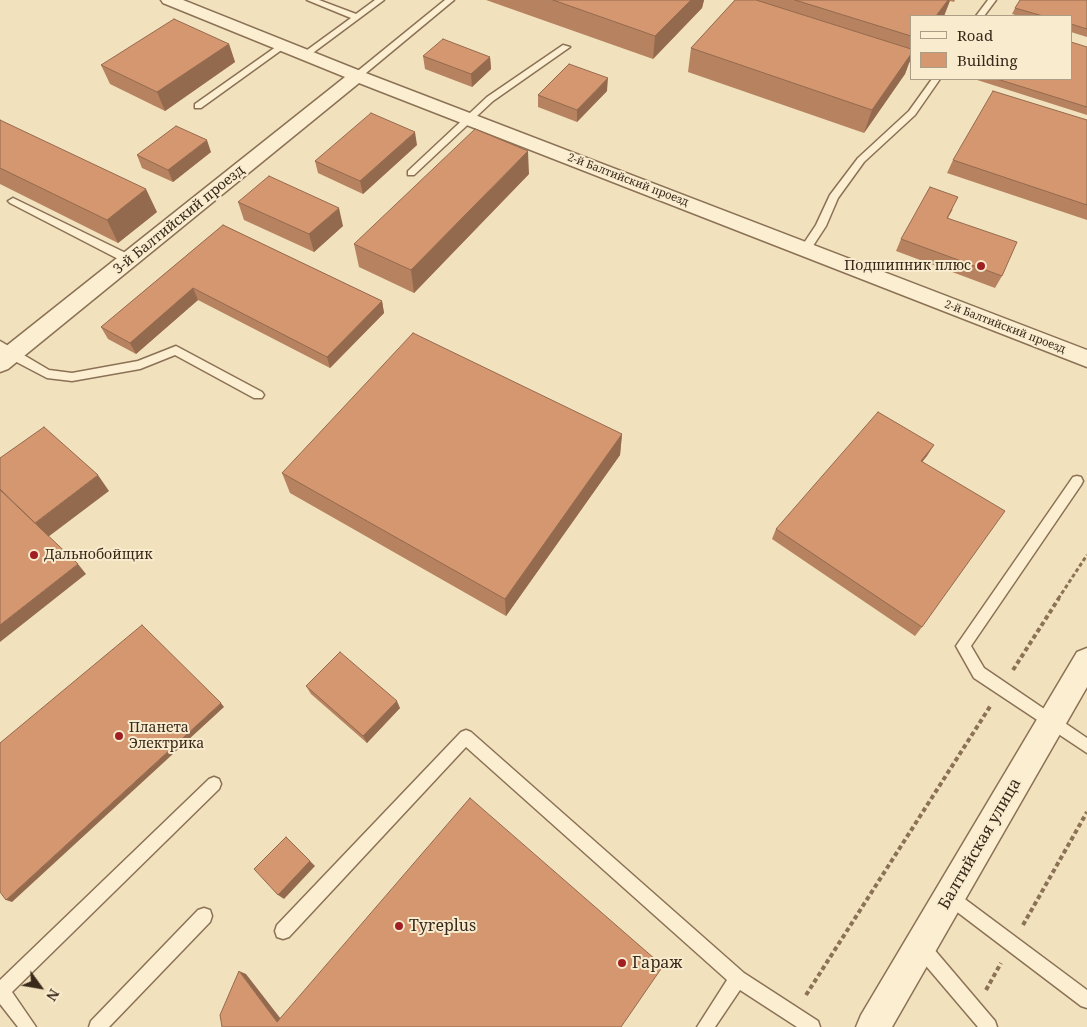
<!DOCTYPE html>
<html>
<head>
<meta charset="utf-8">
<style>
  body { margin:0 }
  #map { position:relative; width:1087px; height:1027px; overflow:hidden; background:#f2e1bd; font-family:"Noto Serif",serif }
  canvas { display:block }
  .legend { position:absolute; left:910px; top:15px; width:162px; height:65px; box-sizing:border-box; background:#f8ebce; border:1px solid #ac9d86; margin:0; padding:6px 9px; list-style:none; font-size:15px; color:#39291b }
  .legend li { display:flex; align-items:center; gap:10px; height:25px }
  .legend b { width:25px; border:1px solid #ac9d86 }
  .north { position:absolute; left:15px; top:962px; width:50px; height:50px; -webkit-text-stroke:4px #f8ebce; paint-order:stroke; rotate:122deg; font-size:14px; font-weight:700; line-height:20px; text-align:center; color:#39291b }
  .north::after { content:''; display:block; margin:auto; width:18px; height:22px; background:#39291b; clip-path:polygon(50% 0,100% 100%,50% 72%,0 100%) }
</style>
</head>
<body>
<div id="map">
<canvas width="1087" height="1027"></canvas>
<ul class="legend">
<li><b style="height:6px;background:#fceed1"></b>Road</li>
<li><b style="height:14px;background:#d49770"></b>Building</li>
</ul>
<div class="north">N</div>
</div>
<script>
const ctx = document.querySelector('canvas').getContext('2d');
ctx.lineJoin = 'round';
const poly = rows => new Path2D(rows.map(r => 'M' + r).join(''));
function strokePath(path, color, width, dash) { ctx.strokeStyle = color; ctx.lineWidth = width; ctx.lineCap = dash ? 'butt' : 'round'; ctx.setLineDash(dash || []); ctx.stroke(path); }
function fillPath(path, color) { ctx.fillStyle = color; ctx.fill(path, 'evenodd'); }
function label(font, color, halo, rows, align = 'center') {
  ctx.font = font + ' "Noto Serif",serif'; ctx.lineWidth = 4; ctx.setLineDash([]); ctx.textBaseline = 'middle'; ctx.strokeStyle = halo; ctx.fillStyle = color; for (const [text, x, y, turn = 0] of rows) {
    ctx.save(); ctx.translate(x, y); ctx.rotate((+turn || 0) * Math.PI / 180); ctx.textAlign = isNaN(turn) ? turn : align; if (halo) ctx.strokeText(text, 0, 0); ctx.fillText(text, 0, 0); ctx.restore();
  }
}
const pathFar1 = poly([
  [1058,599,1087,555]
]);
const path = poly([
  [1013,670,1059,598],
  [1023,925,1087,812],
  [986,990,1001,963],
  [806,995,991,705]
]);
const service = poly([
  [307,0,319,0,356,14,375,0,384,0,306,58,303,57,303,53,351,18,307,0],
  [445,0,454,0,360,78,354,78,354,74,445,0],
  [988,0,996,0,984,16,976,16,988,0],
  [280,44,287,46,201,108,195,108,195,104,280,44],
  [563,45,570,47,493,101,414,175,408,175,408,171,487,97,563,45],
  [932,79,940,79,915,115,864,162,838,198,826,226,809,252,801,252,800,249,816,225,830,195,858,158,909,111,932,79],
  [13,198,134,257,135,260,130,264,126,263,10,203,8,201,13,198],
  [0,341,49,370,72,373,138,361,176,346,262,392,264,395,262,398,254,398,175,355,140,369,72,381,47,378,7,357,0,351,0,341],
  [1077,476,1081,477,1083,481,1081,485,971,646,984,668,1087,738,1087,753,974,678,956,646,1073,477,1077,476],
  [466,730,471,732,744,973,818,1021,820,1027,797,1027,740,990,715,1027,697,1027,727,980,466,747,289,937,283,939,277,937,275,931,277,925,461,732,466,730],
  [214,777,219,779,221,784,219,789,12,992,36,1027,18,1027,0,1004,0,980,209,779,214,777],
  [950,888,1087,990,1087,1008,1081,1006,944,902,942,896,944,890,950,888],
  [204,908,210,910,212,916,210,922,109,1027,89,1027,91,1021,198,910,204,908],
  [921,939,927,941,995,1021,997,1027,978,1027,915,953,913,947,915,941,921,939]
]);
const minor = poly([
  [161,0,183,0,363,72,1087,350,1087,367,359,83,8,369,0,372,0,351,345,77,163,3,161,0],
  [1087,648,1087,687,892,1027,856,1027,861,1015,1077,652,1087,648]
]);
const wall = poly([
  [486,0,704,0,702,8,653,59],
  [735,0,955,0,954,2,950,1,944,16,911,16,911,63,909,62,905,74,864,133,688,72,691,48],
  [1087,0,1087,37,1071,32,1071,16,1019,16,1012,14,1015,8],
  [229,44,235,62,165,111,110,84,101,65],
  [1087,47,1087,115,974,79,1071,79],
  [423,56,490,57,491,69,472,87,425,69],
  [607,91,577,122,538,107,538,95],
  [0,120,157,212,118,243,0,184],
  [1087,120,1087,220,947,173,953,160],
  [417,145,363,194,318,173,315,161],
  [211,152,173,182,142,168,137,155],
  [529,174,414,293,359,267,354,244],
  [238,202,343,226,314,252,244,220],
  [953,209,948,218,1002,276,995,288,896,251,901,239],
  [223,225,382,301,384,313,330,368,198,300,136,354,108,339,101,327],
  [622,434,620,455,506,616,290,493,282,473],
  [934,445,922,461,922,627,915,636,772,539,776,529],
  [306,686,400,708,367,743,311,694]
]);
const shadedWall = poly([
  [691,0,704,0,702,8,653,59,655,36],
  [948,0,950,0,944,16,936,16],
  [229,44,235,62,165,111,157,92],
  [911,54,911,58,905,74,864,133,872,110],
  [490,57,491,69,472,87,471,74],
  [608,78,607,91,577,122,577,110],
  [415,132,417,145,363,194,360,181],
  [207,140,211,152,173,182,168,170],
  [528,151,529,174,414,293,411,270],
  [146,189,157,212,118,243,107,220],
  [339,208,343,226,314,252,309,234],
  [193,288,198,300,136,354,130,343],
  [382,301,384,313,330,368,327,357],
  [622,434,620,455,506,616,505,599],
  [934,445,927,456,915,471,921,461],
  [98,475,109,491,48,537,35,523],
  [78,564,86,574,0,642,0,625],
  [397,701,400,708,367,743,363,736],
  [221,703,224,707,12,902,6,900],
  [286,837,315,866,284,899,278,895],
  [239,971,246,974,284,1023,277,1022]
]);
const building = poly([
  [553,0,691,0,655,36,553,0],
  [735,0,756,0,911,49,911,54,872,110,691,48,735,0],
  [795,0,948,0,936,16,911,16,911,36,795,0],
  [1020,0,1087,0,1087,29,1071,24,1071,16,1043,16,1015,8,1020,0],
  [174,19,229,44,157,92,101,65,174,19],
  [443,39,490,57,471,74,423,56,443,39],
  [1071,42,1087,47,1087,107,997,79,1071,79,1071,42],
  [569,64,608,78,577,110,538,95,569,64],
  [993,91,1087,120,1087,205,953,160,993,91],
  [371,113,415,132,360,181,315,161,371,113],
  [0,120,146,189,107,220,0,168,0,120],
  [176,126,207,140,168,170,137,155,176,126],
  [475,129,528,151,411,270,354,244,475,129],
  [269,176,339,208,309,234,238,202,269,176],
  [930,187,958,197,947,218,1017,242,1002,276,901,239,930,187],
  [223,225,382,301,327,357,193,288,130,343,101,327,223,225],
  [413,333,622,434,505,599,282,473,413,333],
  [878,412,934,445,921,461,1005,511,922,627,776,529,878,412],
  [44,427,98,475,35,523,0,489,0,458,44,427],
  [0,490,78,564,0,625,0,490],
  [142,625,221,703,6,900,0,892,0,743,142,625],
  [340,652,397,701,363,736,306,686,340,652],
  [470,798,663,966,621,1027,222,1027,220,1015,239,971,277,1022,470,798],
  [286,837,310,861,278,895,254,869,286,837]
]);
const markers = [
  [981,266,5,"#a01f22"],
  [34,555,5,"#a01f22"],
  [119,736,5,"#a01f22"],
  [399,926,5,"#a01f22"],
  [622,963,5,"#a01f22"]
];
const farStreetnames = [
  ["2-й Балтийский проезд",628,180,21],
  ["2-й Балтийский проезд",1005,327,21]
];
const streetNames = [
  ["3-й Балтийский проезд",179,220,-39]
];
const poiNames = [
  ["Подшипник плюс",971,266,"right"],
  ["Дальнобойщик",44,555],
  ["Планета",129,728],
  ["Электрика",129,744]
];
const nearStreetnames = [
  ["Балтийская улица",980,844,-60]
];
const nearPoinames = [
  ["Tyreplus",409,926],
  ["Гараж",632,963]
];
strokePath(service, '#8b7155', 3);
strokePath(minor, '#8b7155', 3);
strokePath(pathFar1, '#8b7155', 3, [4, 2.5]);
strokePath(path, '#8b7155', 4, [4.5, 3]);
fillPath(service, '#fceed1');
fillPath(minor, '#fceed1');
fillPath(wall, '#b68260');
fillPath(shadedWall, '#946a4e');
fillPath(building, '#d49770');
strokePath(building, '#946a4e', 1);
for (const [x, y, r, color] of markers) { const dot = new Path2D(); dot.arc(x, y, r, 0, 2 * Math.PI); ctx.fillStyle = color; ctx.fill(dot); strokePath(dot, '#f8ebce', 2); }
label('11px', '#39291b', '#f8ebce', farStreetnames);
label('14px', '#39291b', '#f8ebce', streetNames);
label('14px', '#39291b', '#f8ebce', poiNames, 'left');
label('16px', '#39291b', '#f8ebce', nearStreetnames);
label('16px', '#39291b', '#f8ebce', nearPoinames, 'left');
</script>
</body>
</html>
